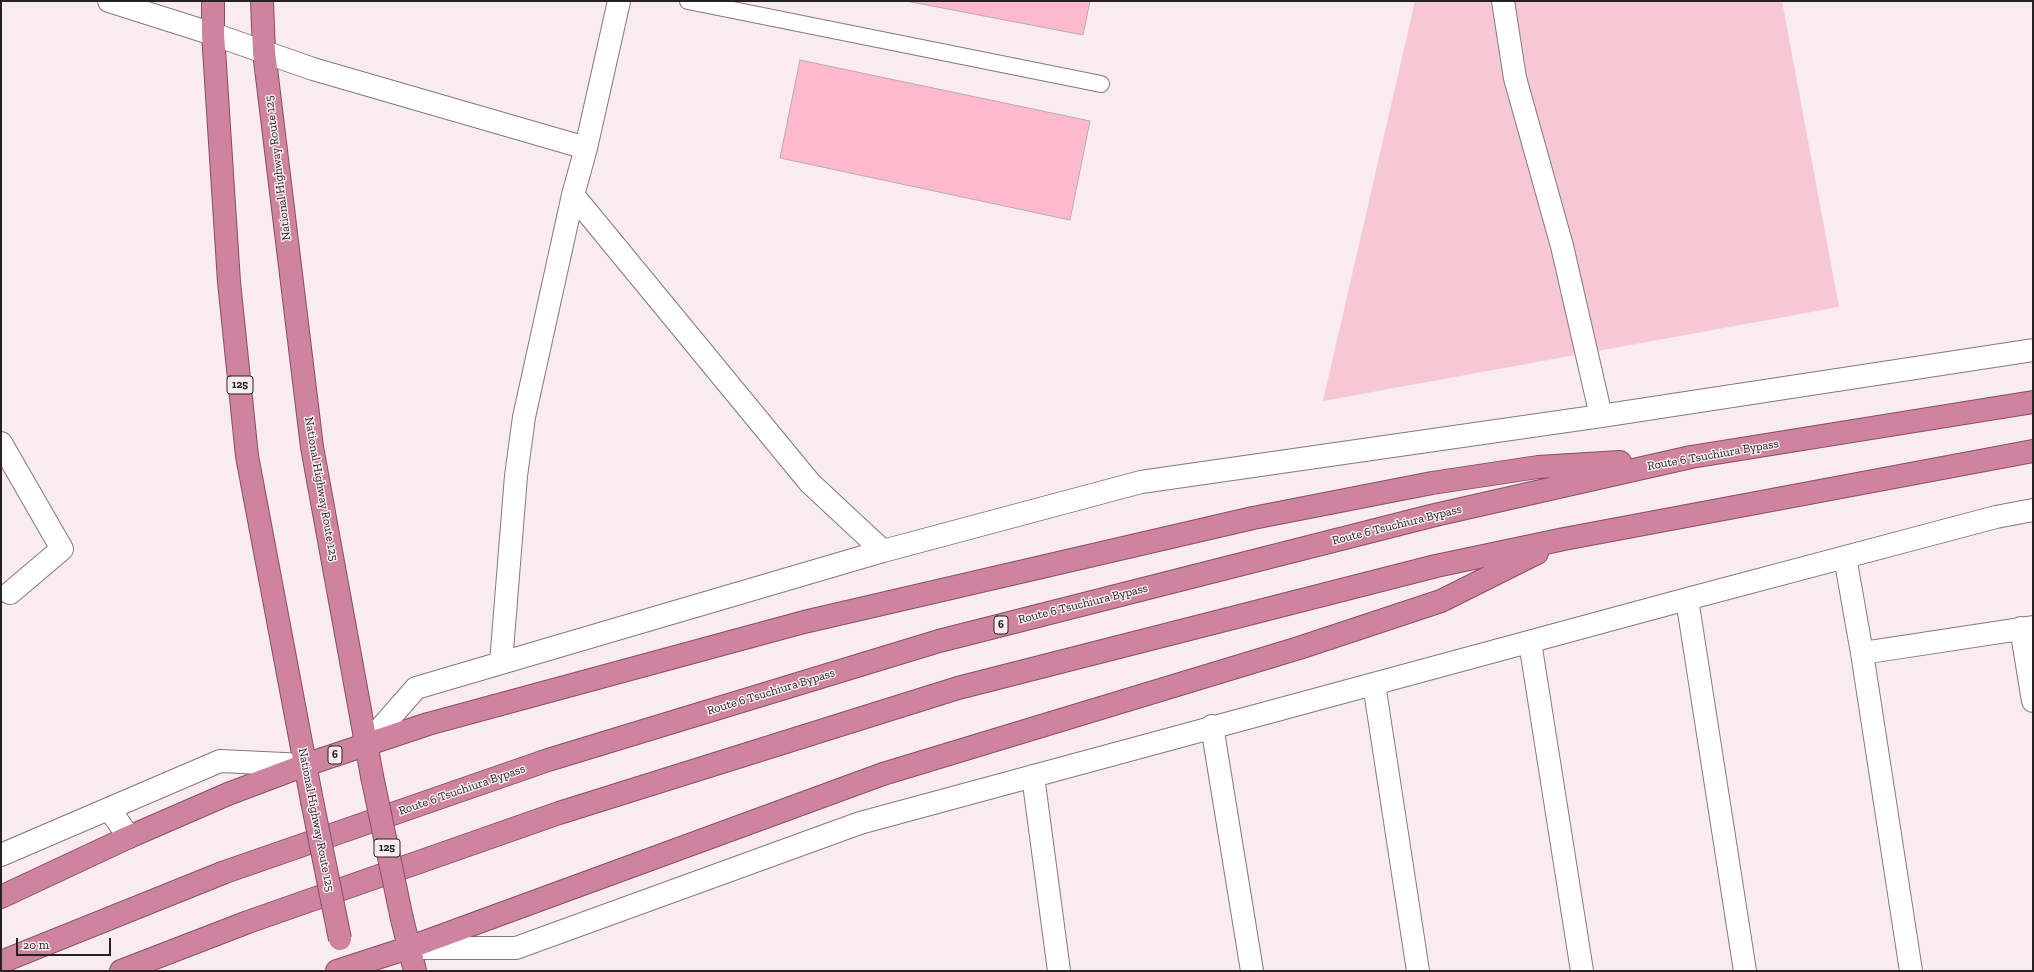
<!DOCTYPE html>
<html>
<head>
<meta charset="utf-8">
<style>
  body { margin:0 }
  #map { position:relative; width:2034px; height:972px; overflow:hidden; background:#f9ecf0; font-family:"Zilla Slab",serif }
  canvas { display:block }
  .frame { position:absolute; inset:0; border:2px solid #262122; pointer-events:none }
  .scale { position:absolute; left:16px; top:938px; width:95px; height:18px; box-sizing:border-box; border:2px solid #262122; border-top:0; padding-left:5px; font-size:12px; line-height:14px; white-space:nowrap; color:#262122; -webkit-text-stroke:3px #f9ecf0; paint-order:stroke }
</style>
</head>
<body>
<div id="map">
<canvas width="2034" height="972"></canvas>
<div class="frame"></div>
<div class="scale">20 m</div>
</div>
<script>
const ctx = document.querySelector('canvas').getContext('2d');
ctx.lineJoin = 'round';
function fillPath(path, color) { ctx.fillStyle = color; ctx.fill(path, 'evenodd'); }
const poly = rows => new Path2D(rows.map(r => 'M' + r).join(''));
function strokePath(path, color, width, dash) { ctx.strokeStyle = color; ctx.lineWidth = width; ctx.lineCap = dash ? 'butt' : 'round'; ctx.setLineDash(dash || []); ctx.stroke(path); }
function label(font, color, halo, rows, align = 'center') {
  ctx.font = font + ' "Zilla Slab",serif'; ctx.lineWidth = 3; ctx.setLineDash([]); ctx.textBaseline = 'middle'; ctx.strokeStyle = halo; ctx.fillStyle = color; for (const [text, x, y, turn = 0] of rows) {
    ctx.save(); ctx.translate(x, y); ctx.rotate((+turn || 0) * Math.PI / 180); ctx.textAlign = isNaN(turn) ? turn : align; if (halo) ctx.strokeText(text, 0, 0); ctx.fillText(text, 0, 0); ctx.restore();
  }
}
const green = poly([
  [1415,1,1782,1,1839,307,1323,401]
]);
const building = poly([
  [906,1,1090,1,1083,35,906,1],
  [800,60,1090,121,1070,220,780,158,800,60]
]);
const service = poly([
  [688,1,1101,84]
]);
const minor = poly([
  [109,1,213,34,313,69,586,148],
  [1503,1,1515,78,1562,246,1601,416],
  [573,195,810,483,883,551],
  [1,443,62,549,10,593],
  [1845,557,1862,653,1911,971],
  [1687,599,1745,971],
  [2021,628,2033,701],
  [1530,642,1582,971],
  [1862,653,2033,627],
  [501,663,516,476,524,417,573,195,586,148,619,1],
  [1374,684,1418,971],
  [1212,726,1252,971],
  [366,745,416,688,883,551,1141,482,1601,416,2033,350],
  [1033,776,1059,971],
  [109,809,129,837],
  [1,855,220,761,305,765],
  [410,948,516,948,860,823,1687,599,1996,517,2033,510]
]);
const trunk = poly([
  [213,1,213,34,229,282,247,456,312,801],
  [262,1,264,52,312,447,372,776],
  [1,897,129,837,228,794,305,765,428,724,804,622,1253,518,1432,483,1538,467,1620,462],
  [402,919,415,971],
  [1,962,225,872,548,760,939,641,1435,515,1691,457,2033,402],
  [121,971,248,922,559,813,958,688,1436,566,1564,539,2033,451],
  [337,971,408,948,883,774,1299,648,1441,601,1537,553]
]);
const trunkBridge = poly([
  [372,776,402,919],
  [312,801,340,939]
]);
const shields = [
  [240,385,26],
  [1001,625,14],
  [335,755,14],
  [387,848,26]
];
const shieldNames = [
  ["125",240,385],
  ["6",1001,625],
  ["6",335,755],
  ["125",387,848]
];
const streetNames = [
  ["National Highway Route 125",278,168,-97],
  ["Route 6 Tsuchiura Bypass",1713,455,-10],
  ["National Highway Route 125",321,489,80],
  ["Route 6 Tsuchiura Bypass",1397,525,-14],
  ["Route 6 Tsuchiura Bypass",1083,604,-14],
  ["Route 6 Tsuchiura Bypass",771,692,-17],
  ["Route 6 Tsuchiura Bypass",462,790,-19],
  ["National Highway Route 125",316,820,79]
];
fillPath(green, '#f6c7d5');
fillPath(building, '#ffb9cf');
strokePath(building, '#b7aaad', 1);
strokePath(service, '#84787b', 18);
strokePath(minor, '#84787b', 24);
strokePath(trunk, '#8b4d63', 24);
strokePath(service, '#fff', 16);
strokePath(minor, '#fff', 22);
strokePath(trunk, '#ce839e', 22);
strokePath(trunkBridge, '#8b4d63', 24, []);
strokePath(trunkBridge, '#ce839e', 22);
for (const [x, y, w] of shields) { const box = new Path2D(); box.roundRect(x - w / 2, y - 9, w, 18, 3); ctx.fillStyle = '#f9ecf0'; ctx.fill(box); strokePath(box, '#262122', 1); }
label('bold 11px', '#262122', null, shieldNames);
label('12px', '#262122', '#f9ecf0', streetNames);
</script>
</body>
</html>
